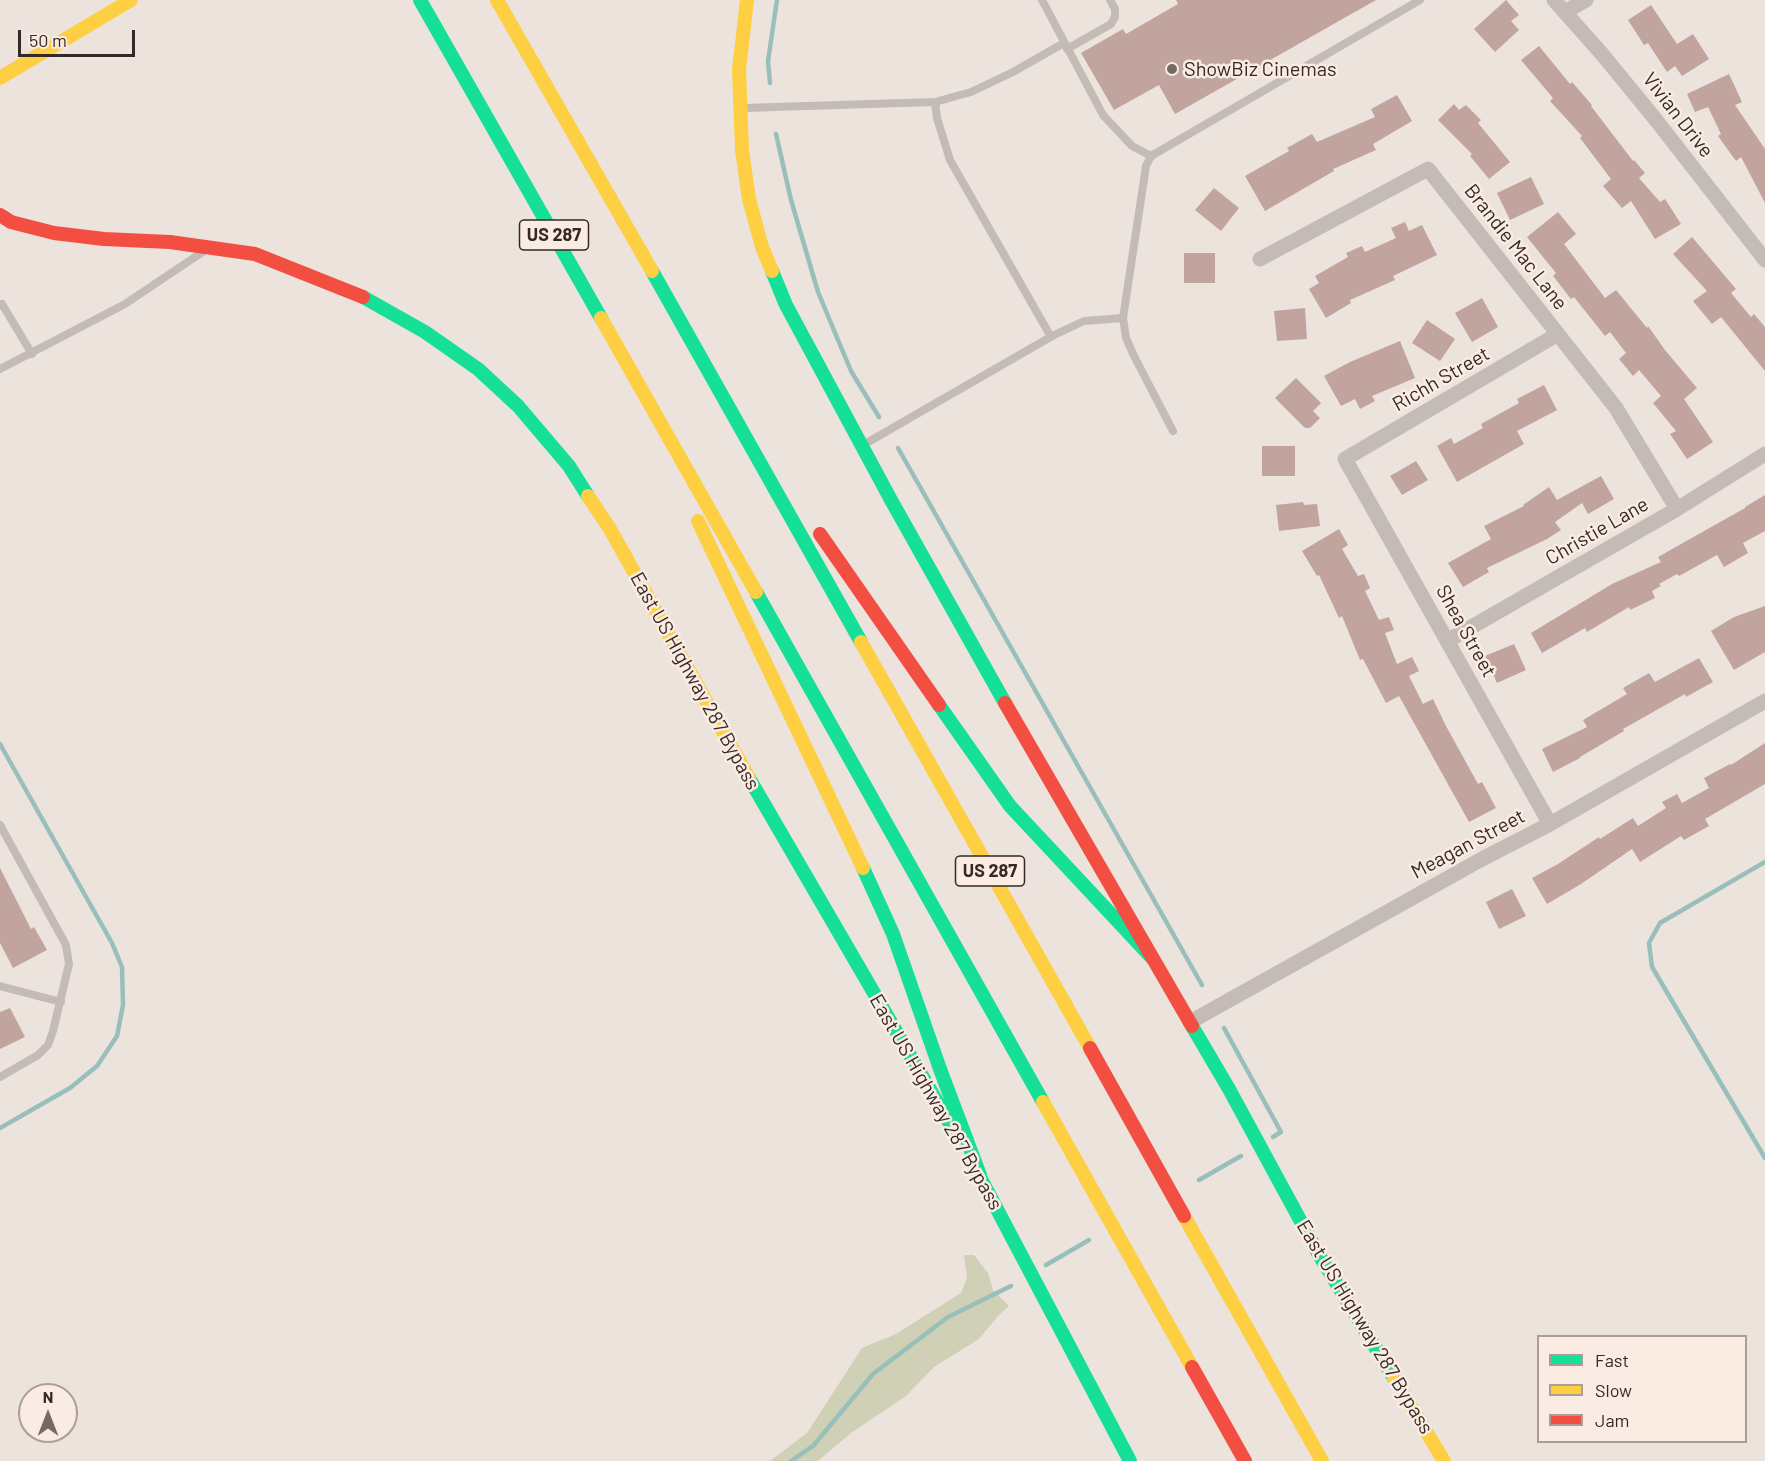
<!DOCTYPE html>
<html>
<head>
<meta charset="utf-8">
<style>
  body { margin:0 }
  #map { position:relative; width:1765px; height:1461px; overflow:hidden; background:#ece3dd; font-family:Barlow,sans-serif }
  canvas { display:block }
  .legend { position:absolute; left:1537px; top:1335px; width:210px; height:108px; box-sizing:border-box; background:#faece3; border:2px solid #ab9e97; margin:0; padding:8px 10px; list-style:none; font-size:18px; color:#352825 }
  .legend li { display:flex; align-items:center; gap:12px; height:30px }
  .legend b { width:30px; border:2px solid #ab9e97 }
  .north { position:absolute; left:18px; top:1383px; width:60px; height:60px; box-sizing:border-box; background:#faece3; border:2px solid #ab9e97; border-radius:50%; rotate:0deg; font-size:16px; font-weight:700; line-height:24px; text-align:center; color:#352825 }
  .north::after { content:''; display:block; margin:auto; width:21px; height:27px; background:#756965; clip-path:polygon(50% 0,100% 100%,50% 72%,0 100%) }
  .scale { position:absolute; left:18px; top:30px; width:117px; height:27px; box-sizing:border-box; border:3px solid #352825; border-top:0; padding-left:8px; font-size:18px; line-height:21px; white-space:nowrap; color:#352825; -webkit-text-stroke:4px #faece3; paint-order:stroke }
</style>
</head>
<body>
<div id="map">
<canvas width="1765" height="1461"></canvas>
<ul class="legend">
<li><b style="height:8px;background:#16e098"></b>Fast</li>
<li><b style="height:8px;background:#ffcf43"></b>Slow</li>
<li><b style="height:8px;background:#f24e42"></b>Jam</li>
</ul>
<div class="north">N</div>
<div class="scale">50 m</div>
</div>
<script>
const ctx = document.querySelector('canvas').getContext('2d');
ctx.lineJoin = 'round';
function fillPath(path, color) { ctx.fillStyle = color; ctx.fill(path, 'evenodd'); }
const poly = rows => new Path2D(rows.map(r => 'M' + r).join(''));
function strokePath(path, color, width, dash) { ctx.strokeStyle = color; ctx.lineWidth = width; ctx.lineCap = dash ? 'butt' : 'round'; ctx.setLineDash(dash || []); ctx.stroke(path); }
function label(font, color, halo, rows, align = 'center') {
  ctx.font = font + ' Barlow,sans-serif'; ctx.lineWidth = 5; ctx.setLineDash([]); ctx.textBaseline = 'middle'; ctx.strokeStyle = halo; ctx.fillStyle = color; for (const [text, x, y, turn = 0] of rows) {
    ctx.save(); ctx.translate(x, y); ctx.rotate((+turn || 0) * Math.PI / 180); ctx.textAlign = isNaN(turn) ? turn : align; if (halo) ctx.strokeText(text, 0, 0); ctx.fillText(text, 0, 0); ctx.restore();
  }
}
const green = poly([
  [964,1255,974,1255,988,1273,993,1290,1009,1306,998,1316,979,1339,934,1367,906,1396,851,1433,818,1461,770,1461,807,1433,862,1348,896,1334,961,1293,967,1278]
]);
const stream = poly([
  [770,83,768,61,777,0],
  [776,134,791,200,818,292,851,371,879,417],
  [898,448,1202,985],
  [0,744,112,943,122,967,123,1005,117,1036,97,1066,70,1088,0,1128],
  [1765,862,1660,923,1649,943,1652,967,1765,1158],
  [1224,1028,1281,1132,1273,1137],
  [1199,1180,1241,1156],
  [1046,1265,1089,1240],
  [791,1461,813,1446,873,1374,948,1317,1011,1286]
]);
const building = poly([
  [1176,0,1376,0,1175,114,1159,85,1114,110,1081,53,1123,29,1126,34,1178,4],
  [1506,0,1519,15,1511,21,1519,30,1495,52,1474,29],
  [1651,5,1677,44,1693,34,1709,59,1682,76,1675,66,1667,72,1648,43,1644,45,1628,20],
  [1539,46,1570,84,1572,82,1592,105,1591,106,1633,161,1634,160,1645,173,1639,178,1660,202,1665,199,1681,224,1655,239,1631,201,1622,208,1603,186,1611,179,1580,138,1582,136,1550,101,1553,98,1521,60],
  [1729,74,1742,102,1735,105,1765,149,1765,203,1741,157,1736,161,1718,136,1721,134,1708,107,1695,112,1687,94],
  [1397,95,1412,121,1373,144,1376,150,1333,169,1334,171,1265,211,1245,176,1289,151,1287,148,1312,134,1317,142,1375,117,1371,109],
  [1454,104,1459,110,1466,105,1481,120,1478,123,1510,162,1489,179,1470,156,1472,154,1438,120],
  [1531,177,1544,204,1510,220,1497,193],
  [1214,188,1239,208,1221,231,1195,210],
  [1558,212,1576,234,1564,244,1605,298,1616,290,1647,328,1648,326,1665,350,1697,388,1684,399,1713,442,1687,459,1670,434,1676,431,1653,403,1661,396,1639,370,1633,376,1619,359,1626,353,1610,332,1605,336,1574,297,1571,299,1553,276,1556,273,1527,237],
  [1405,222,1409,231,1422,225,1437,255,1393,276,1395,280,1350,300,1351,303,1326,318,1309,289,1319,283,1315,276,1348,257,1346,253,1362,246,1365,252,1396,238,1391,228],
  [1692,237,1736,289,1731,293,1751,317,1754,314,1765,327,1765,371,1721,317,1712,324,1693,301,1707,291,1673,254],
  [1184,253,1215,253,1215,283,1184,283],
  [1482,298,1498,327,1472,342,1455,313],
  [1305,308,1307,339,1277,341,1274,311],
  [1427,320,1455,339,1440,361,1412,343],
  [1400,341,1415,378,1372,396,1375,401,1360,409,1355,399,1341,406,1324,376,1350,362],
  [1296,378,1321,403,1313,411,1320,418,1310,428,1305,428,1275,398],
  [1544,385,1557,410,1517,431,1524,444,1457,482,1437,446,1451,438,1454,444,1483,428,1481,424,1519,403,1517,399],
  [1262,446,1295,446,1295,476,1262,476],
  [1416,461,1428,480,1402,495,1390,476],
  [1601,476,1614,499,1588,514,1582,503,1555,522,1561,530,1547,539,1487,568,1489,572,1463,587,1448,563,1491,539,1484,526,1524,506,1523,505,1549,487,1557,500],
  [1765,495,1765,531,1743,543,1748,553,1724,567,1717,555,1679,576,1677,574,1659,584,1661,586,1652,591,1655,598,1630,610,1629,607,1587,632,1585,628,1542,653,1531,633,1612,584,1661,562,1658,557,1745,508,1745,507],
  [1303,502,1304,505,1317,504,1320,526,1279,531,1276,505],
  [1339,529,1348,545,1342,549,1358,576,1364,574,1370,588,1365,591,1379,620,1389,617,1394,630,1385,633,1397,664,1412,657,1419,671,1409,676,1423,704,1433,699,1446,726,1478,784,1482,782,1496,808,1469,822,1399,696,1386,703,1363,659,1360,660,1342,616,1339,618,1319,575,1317,576,1302,551],
  [1765,606,1765,652,1734,670,1711,631,1734,617],
  [1514,644,1526,670,1497,683,1485,656],
  [1699,658,1713,682,1686,697,1685,694,1623,729,1624,731,1580,757,1580,758,1553,772,1542,749,1587,727,1583,720,1627,694,1623,688,1649,673,1655,682],
  [1765,743,1765,784,1705,819,1709,826,1684,840,1681,836,1640,862,1632,849,1581,884,1547,904,1532,878,1558,864,1599,837,1600,839,1633,818,1638,826,1666,808,1662,802,1677,794,1682,803,1709,788,1704,778,1730,764,1731,765],
  [0,868,31,929,34,927,47,950,13,968,0,943],
  [1512,889,1526,916,1499,929,1486,902],
  [10,1008,25,1037,0,1049,0,1012]
]);
const lane = poly([
  [1042,0,1103,115,1132,146,1151,156],
  [1067,49,1111,24,1115,17,1115,9,1110,0],
  [935,102,937,118,950,160,1051,337],
  [744,108,935,102,971,92,1013,72,1064,43],
  [0,305,2,304,32,354],
  [1123,318,1126,338,1134,356,1173,431],
  [0,369,125,304,204,251],
  [863,445,1054,335,1084,321,1123,318,1146,166,1151,156,1420,0],
  [0,825,66,945,69,964,53,1031,48,1045,38,1055,0,1077],
  [0,986,61,1002]
]);
const street = poly([
  [1554,0,1602,54,1656,120,1765,260],
  [1565,12,1586,0],
  [1260,259,1428,169,1616,408,1677,509],
  [1447,641,1677,509,1765,454],
  [1550,824,1345,459,1558,334],
  [1190,1022,1482,859,1550,824,1765,701]
]);
const fast = poly([
  [420,0,601,318],
  [652,271,861,642],
  [772,271,786,305,891,500,1005,703],
  [363,297,425,332,478,369,518,406,569,466,588,496],
  [756,592,1043,1102],
  [939,705,1010,806,1153,959],
  [749,778,953,1129],
  [863,868,893,934,940,1069,980,1175],
  [1192,1026,1229,1089,1318,1253,1394,1378],
  [971,1160,1130,1461]
]);
const slow = poly([
  [497,0,652,271],
  [747,0,739,70,742,150,749,199,762,247,772,271],
  [0,78,131,0],
  [601,318,756,592],
  [588,496,610,529,749,778],
  [698,521,863,868],
  [861,642,1090,1048],
  [1043,1102,1192,1367],
  [1184,1216,1322,1461],
  [1394,1378,1444,1461]
]);
const jam = poly([
  [0,215,11,222,54,233,104,239,170,242,255,254,363,297],
  [820,534,939,705],
  [1005,703,1192,1026],
  [1090,1048,1184,1216],
  [1192,1367,1245,1461]
]);
const markers = [
  [1172,69,6,"#756965"]
];
const shields = [
  [554,235,69],
  [990,871,69]
];
const shieldNames = [
  ["US 287",554,235],
  ["US 287",990,871]
];
const poiNames = [
  ["ShowBiz Cinemas",1184,69]
];
const streetNames = [
  ["Vivian Drive",1678,115,52],
  ["Brandie Mac Lane",1516,247,52],
  ["Richh Street",1441,379,-30],
  ["Christie Lane",1597,531,-30],
  ["Shea Street",1466,631,61],
  ["East US Highway 287 Bypass",695,681,61],
  ["Meagan Street",1468,844,-28],
  ["East US Highway 287 Bypass",936,1102,60],
  ["East US Highway 287 Bypass",1365,1327,59]
];
fillPath(green, '#cfd0b6');
strokePath(stream, '#98bfba', 4.5);
fillPath(building, '#c1a49e');
strokePath(lane, '#c4bbb6', 8);
strokePath(street, '#c4bbb6', 15);
strokePath(fast, '#16e098', 14);
strokePath(slow, '#ffcf43', 14);
strokePath(jam, '#f24e42', 14);
for (const [x, y, r, color] of markers) { const dot = new Path2D(); dot.arc(x, y, r, 0, 2 * Math.PI); ctx.fillStyle = color; ctx.fill(dot); strokePath(dot, '#faece3', 2); }
for (const [x, y, w] of shields) { const box = new Path2D(); box.roundRect(x - w / 2, y - 15, w, 30, 4.5); ctx.fillStyle = '#faece3'; ctx.fill(box); strokePath(box, '#352825', 1.5); }
label('bold 18px', '#352825', null, shieldNames);
label('20px', '#352825', '#faece3', poiNames, 'left');
label('20px', '#352825', '#faece3', streetNames);
</script>
</body>
</html>
